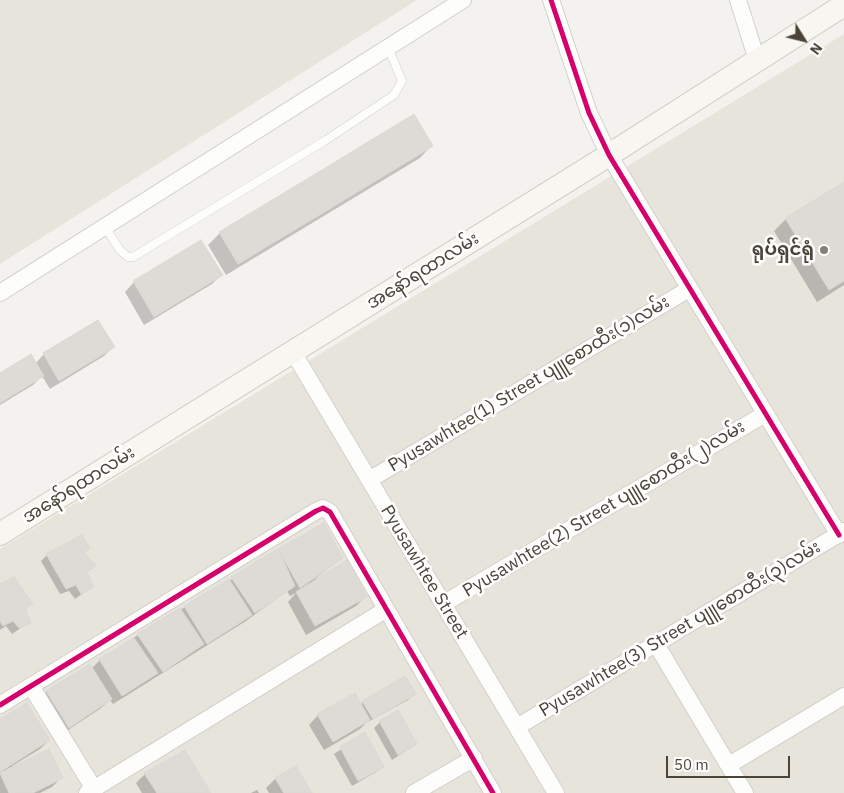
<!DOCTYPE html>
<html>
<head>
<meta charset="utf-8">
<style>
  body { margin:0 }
  #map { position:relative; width:844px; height:793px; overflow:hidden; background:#f4f2ee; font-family:"IBM Plex Sans",sans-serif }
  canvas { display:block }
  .north { position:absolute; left:779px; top:15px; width:50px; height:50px; -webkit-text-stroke:4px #fff; paint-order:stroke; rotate:126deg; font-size:14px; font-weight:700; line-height:20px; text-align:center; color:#4b4439 }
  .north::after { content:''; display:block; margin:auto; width:18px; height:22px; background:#4b4439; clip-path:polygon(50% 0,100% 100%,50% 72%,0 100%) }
  .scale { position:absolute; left:666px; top:756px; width:124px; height:22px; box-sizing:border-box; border:2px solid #4b4439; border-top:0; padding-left:6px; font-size:15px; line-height:18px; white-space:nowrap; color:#4b4439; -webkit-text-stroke:4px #fff; paint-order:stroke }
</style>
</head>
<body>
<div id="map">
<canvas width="844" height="793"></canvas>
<div class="north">N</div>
<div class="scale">50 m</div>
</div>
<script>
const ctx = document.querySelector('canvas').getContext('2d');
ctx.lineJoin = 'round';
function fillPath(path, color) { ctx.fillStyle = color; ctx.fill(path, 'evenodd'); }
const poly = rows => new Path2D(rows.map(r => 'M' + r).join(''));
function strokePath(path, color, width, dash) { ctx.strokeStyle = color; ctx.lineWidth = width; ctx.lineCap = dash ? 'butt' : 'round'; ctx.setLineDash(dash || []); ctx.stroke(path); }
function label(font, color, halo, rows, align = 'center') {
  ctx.font = font + ' "IBM Plex Sans","Noto Sans Myanmar",sans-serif'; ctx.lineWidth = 5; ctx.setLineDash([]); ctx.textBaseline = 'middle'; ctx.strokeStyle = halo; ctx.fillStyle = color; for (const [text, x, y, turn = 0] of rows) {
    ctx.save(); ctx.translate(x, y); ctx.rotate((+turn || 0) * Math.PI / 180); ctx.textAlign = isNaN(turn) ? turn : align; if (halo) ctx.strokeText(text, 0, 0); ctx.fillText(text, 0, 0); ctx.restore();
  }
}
const residential = poly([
  [0,0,417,0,0,264],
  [844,34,844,793,0,793,0,549]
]);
const shadow = poly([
  [432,145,420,158,226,275,208,245,220,233],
  [844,183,844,285,817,302,774,231,786,219],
  [201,242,221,275,212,284,144,325,125,292,134,282],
  [113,347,104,356,50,389,42,376,33,385,0,405,0,374,35,364,44,354],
  [323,525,341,558,315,579,365,597,356,606,306,635,288,602,296,593,290,596,287,591,246,621,113,704,110,700,101,708,59,736,37,701,46,692,89,666,91,669,100,660,138,635],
  [88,548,83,553,94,566,86,573,93,586,75,599,69,591,60,594,41,561,47,555],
  [0,586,31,604,24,611,29,622,12,634,6,626,0,630],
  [414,694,408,700,366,723,360,729,324,750,309,725,318,715,360,705,363,702],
  [0,721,49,740,40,749,12,766,62,777,52,787,40,793,0,793],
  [380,722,416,744,392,760,374,728],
  [364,734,382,766,376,772,352,786,334,754],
  [296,768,311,793,269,793,266,788,275,779],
  [145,774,209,793,142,793,136,783],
  [257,790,259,793,251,793]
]);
const building = poly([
  [414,114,433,146,336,205,317,173,414,114],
  [317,173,336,205,238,264,219,232,317,173],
  [844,182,844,281,829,290,785,218,844,182],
  [201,240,223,275,154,317,133,281,201,240],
  [98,320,115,347,59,381,43,353,98,320],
  [31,354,44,376,0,403,0,373,31,354],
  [324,523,343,558,300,588,278,549,324,523],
  [82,535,90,548,84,552,96,566,87,572,94,587,81,594,76,585,66,589,46,554,82,535],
  [278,549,295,586,255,613,231,577,278,549],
  [347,560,367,597,315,626,296,592,347,560],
  [14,577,33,604,25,609,31,623,19,628,13,621,3,626,0,621,0,584,14,577],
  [229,579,252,615,207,644,184,606,229,579],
  [180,608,204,644,163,672,137,634,180,608],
  [134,638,158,673,122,696,99,659,134,638],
  [90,664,112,699,69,728,46,691,90,664],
  [405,676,416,694,373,719,362,701,405,676],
  [355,693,370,720,333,742,317,714,355,693],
  [27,703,50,740,0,772,0,719,27,703],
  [398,710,417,744,398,755,379,721,398,710],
  [365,732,384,767,358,781,340,747,365,732],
  [49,749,63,778,33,793,9,793,0,773,49,749],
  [185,750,211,793,157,793,144,773,185,750],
  [296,766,312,793,284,793,275,778,296,766]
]);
const service = poly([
  [105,227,120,250,128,257,133,257,326,140,394,95,402,81,388,47]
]);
const minor = poly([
  [551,0,589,113,609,155,839,535],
  [738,0,757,60],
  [0,293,463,0],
  [293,352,556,793],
  [369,480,689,289],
  [443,604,765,414],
  [656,644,745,793],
  [31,686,94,789],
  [0,705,316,511,323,508,330,512,493,793],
  [517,727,844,531],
  [729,765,844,696],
  [87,793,385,610],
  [414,793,474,758]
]);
const secondary = poly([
  [0,534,609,155,844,5]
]);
const cycleway = poly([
  [551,0,589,113,609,155,839,535],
  [0,705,316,511,323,508,330,512,493,793]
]);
const markers = [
  [824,250,5,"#868178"]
];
const poiNames = [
  ["ရုပ်ရှင်ရုံ",814,250]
];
const streetNames = [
  ["အနော်ရထာလမ်း",423,271,-32],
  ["Pyusawhtee(1) Street ပျူစောထီး(၁)လမ်း",529,384,-31],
  ["အနော်ရထာလမ်း",79,485,-32],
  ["Pyusawhtee(2) Street ပျူစောထီး(၂)လမ်း",604,509,-31],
  ["Pyusawhtee Street",424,572,59],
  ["Pyusawhtee(3) Street ပျူစောထီး(၃)လမ်း",680,629,-31]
];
fillPath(residential, '#e7e4dc');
fillPath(shadow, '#0003');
fillPath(building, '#dedbd6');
strokePath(building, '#dcd9d4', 1);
strokePath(service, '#d2d0cb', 9);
strokePath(minor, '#d2d0cb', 18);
strokePath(secondary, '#d3cfc5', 24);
strokePath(service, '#fdfdfc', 8);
strokePath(minor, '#fdfdfc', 16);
strokePath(secondary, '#f7f6f1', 22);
strokePath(cycleway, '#d6006c', 5);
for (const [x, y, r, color] of markers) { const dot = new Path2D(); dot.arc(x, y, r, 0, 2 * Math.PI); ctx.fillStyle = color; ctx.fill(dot); strokePath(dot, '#fff', 2); }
label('bold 18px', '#4b4439', '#fff', poiNames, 'right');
label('18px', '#4b4439', '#fff', streetNames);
</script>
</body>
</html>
